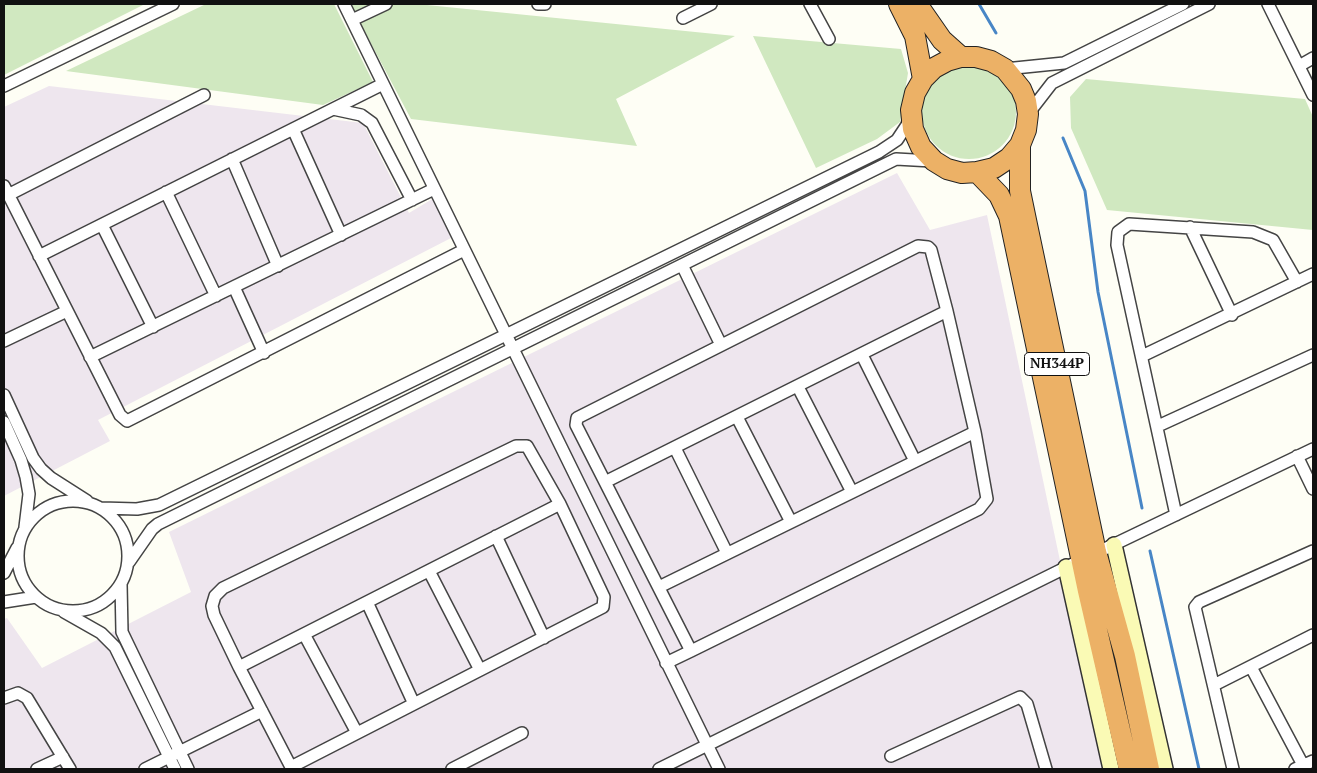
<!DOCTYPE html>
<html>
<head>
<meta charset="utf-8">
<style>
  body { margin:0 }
  #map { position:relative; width:1317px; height:773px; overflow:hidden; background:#fefef5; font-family:"PT Serif",serif }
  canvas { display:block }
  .frame { position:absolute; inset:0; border:5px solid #111; pointer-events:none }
</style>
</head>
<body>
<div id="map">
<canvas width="1317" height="773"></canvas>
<div class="frame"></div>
</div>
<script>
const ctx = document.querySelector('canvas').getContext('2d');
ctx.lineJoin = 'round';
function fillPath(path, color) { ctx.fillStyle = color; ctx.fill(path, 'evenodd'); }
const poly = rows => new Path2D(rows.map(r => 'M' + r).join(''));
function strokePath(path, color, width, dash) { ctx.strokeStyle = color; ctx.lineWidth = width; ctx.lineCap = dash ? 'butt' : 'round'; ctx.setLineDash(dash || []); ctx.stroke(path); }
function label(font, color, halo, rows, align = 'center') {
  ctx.font = font + ' "PT Serif",serif'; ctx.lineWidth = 5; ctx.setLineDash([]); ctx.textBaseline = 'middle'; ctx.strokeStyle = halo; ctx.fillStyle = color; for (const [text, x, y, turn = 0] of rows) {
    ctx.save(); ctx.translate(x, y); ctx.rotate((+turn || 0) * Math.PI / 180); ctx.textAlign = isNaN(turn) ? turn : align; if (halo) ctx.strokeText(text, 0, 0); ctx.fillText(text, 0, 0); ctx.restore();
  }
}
const industrial = poly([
  [49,86,363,123,409,213,434,198,451,238,98,420,110,441,4,496,4,107],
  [897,173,930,230,987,215,1104,769,4,769,4,619,7,618,42,668,191,592,169,532]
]);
const green = poly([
  [4,4,145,4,4,75],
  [206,4,334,4,373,82,323,105,66,71],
  [350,4,417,4,735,36,616,99,637,146,411,119],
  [753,36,901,49,908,73,900,122,877,139,816,168],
  '922 112a47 47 0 1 1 94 0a47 47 0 1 1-94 0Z',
  [1086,79,1305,99,1313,117,1313,230,1107,210,1071,128,1070,97]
]);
const stream = poly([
  [979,4,996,33],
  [1063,138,1085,191,1098,292,1142,508],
  [1150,551,1199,769]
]);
const street = poly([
  [344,4,719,769],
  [538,4,545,4],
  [810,4,829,39],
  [1268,4,1313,95],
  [683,18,711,4],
  [352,20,386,4],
  [1299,66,1313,58],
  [1005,69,1064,63,1183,4],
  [4,86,173,4],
  [333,109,361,115,372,123,412,200],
  [1028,114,1052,83,1209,4],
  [293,129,341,235],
  [232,159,278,266],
  [4,186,120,415,127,421,464,250],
  [166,192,216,296],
  [8,195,204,95],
  [102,225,153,327],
  [1190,227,1232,315],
  [39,256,383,84],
  [682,265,721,345],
  [234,287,264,353],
  [4,341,67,311],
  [862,355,915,461],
  [1142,356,1313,274],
  [90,357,434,189],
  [798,387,852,492],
  [4,395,33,458,41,469,51,478,87,501],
  [737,417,791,522],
  [4,422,21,460,26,477,29,494,25,527],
  [1158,426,1313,355],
  [675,448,727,553],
  [1297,456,1313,489],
  [605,482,947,311],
  '18 556a55 55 0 1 1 110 0a55 55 0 1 1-110 0Z',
  [101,508,137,509,159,505,879,152,897,140,907,125,909,117],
  [1176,515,1117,245,1118,232,1129,224,1253,232,1273,240,1297,282],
  [496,536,544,638],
  [1092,555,1313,449],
  [129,562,152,529,158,524,896,159,932,161],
  [429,571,480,670],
  [4,573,17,548],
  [121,584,122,632,188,769],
  [659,587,975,432],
  [4,602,36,597],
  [367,602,414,704],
  [64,612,101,633,115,647,175,769],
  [304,634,357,733],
  [666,663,691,651,979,509,987,499,975,432,947,311,931,250,928,247,918,246,577,418,576,425,691,651],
  [239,667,560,504],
  [1251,667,1303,765],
  [1214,685,1313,635],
  [4,698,18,693,27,698,70,769],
  [891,756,1020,697,1027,704,1046,769],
  [291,767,603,607,604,597,560,504,527,446,516,446,223,588,215,596,212,606,214,615,239,667,292,769],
  [37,769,63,757],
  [145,769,262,711],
  [452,769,522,733],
  [659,769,1073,564],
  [1233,769,1195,607,1199,602,1313,551],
  [1295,769,1313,761]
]);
const secondary = poly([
  [1114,545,1165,769],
  [1066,567,1111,769]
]);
const highway = poly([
  [899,4,915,36,923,79,915,93,911,110,913,129,921,147,934,161,947,169,962,173,977,172,994,168,1009,158,1020,145,1026,130,1028,114,1026,101,1021,89,1005,69,991,61,976,57,961,57,947,61,934,68,923,79],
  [917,4,942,40,961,57],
  [1020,145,1020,191,1026,220,1096,552,1125,656,1149,769],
  [977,172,999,195,1009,216,1088,591,1129,769]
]);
const shields = [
  [1057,364,65]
];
const shieldNames = [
  ["NH344P",1057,364]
];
fillPath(industrial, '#eee6ee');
fillPath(green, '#d0e8c0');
strokePath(stream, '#4886c6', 3);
strokePath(street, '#444', 14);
strokePath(secondary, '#333', 18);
strokePath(highway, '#222', 22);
strokePath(street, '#fff', 11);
strokePath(secondary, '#fafab5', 15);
strokePath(highway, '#ecb166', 20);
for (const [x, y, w] of shields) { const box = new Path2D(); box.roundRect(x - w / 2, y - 11.5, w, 23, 4); ctx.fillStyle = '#fff'; ctx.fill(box); strokePath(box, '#111', 1); }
label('bold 14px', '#111', null, shieldNames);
</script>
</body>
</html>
